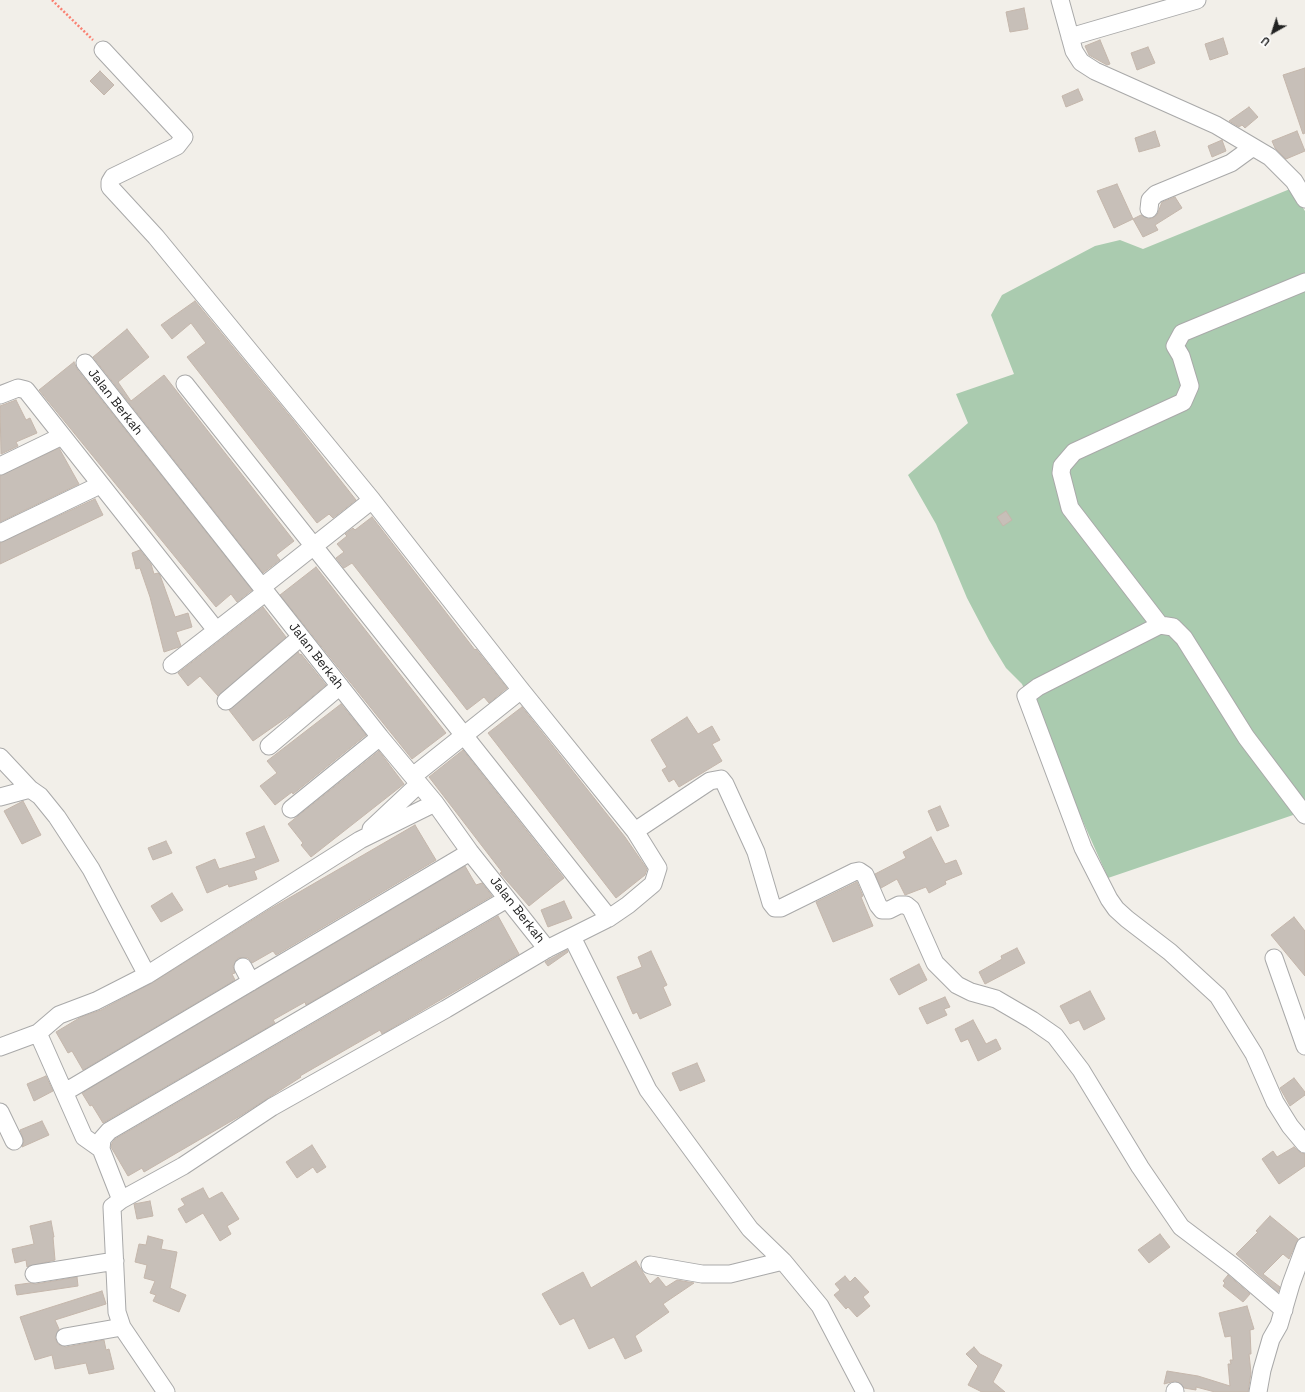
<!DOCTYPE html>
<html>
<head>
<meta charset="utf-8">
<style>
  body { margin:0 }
  #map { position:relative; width:1305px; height:1392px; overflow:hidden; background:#f2efe9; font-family:"Space Grotesk",sans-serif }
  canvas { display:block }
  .north { position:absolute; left:1253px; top:12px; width:40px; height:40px; -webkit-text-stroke:3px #fff; paint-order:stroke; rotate:219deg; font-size:11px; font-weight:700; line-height:16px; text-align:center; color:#222 }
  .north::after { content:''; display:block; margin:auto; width:14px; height:18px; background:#222; clip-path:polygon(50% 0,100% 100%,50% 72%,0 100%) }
</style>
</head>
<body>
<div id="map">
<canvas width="1305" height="1392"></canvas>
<div class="north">U</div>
</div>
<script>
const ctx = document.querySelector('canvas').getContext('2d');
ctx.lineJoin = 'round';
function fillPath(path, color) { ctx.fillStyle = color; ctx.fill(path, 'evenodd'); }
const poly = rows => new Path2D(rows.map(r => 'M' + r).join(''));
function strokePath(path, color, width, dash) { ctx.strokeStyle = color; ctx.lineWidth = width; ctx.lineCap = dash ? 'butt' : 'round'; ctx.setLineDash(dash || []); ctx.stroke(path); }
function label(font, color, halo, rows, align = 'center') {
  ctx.font = font + ' "Space Grotesk",sans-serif'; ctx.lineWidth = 3; ctx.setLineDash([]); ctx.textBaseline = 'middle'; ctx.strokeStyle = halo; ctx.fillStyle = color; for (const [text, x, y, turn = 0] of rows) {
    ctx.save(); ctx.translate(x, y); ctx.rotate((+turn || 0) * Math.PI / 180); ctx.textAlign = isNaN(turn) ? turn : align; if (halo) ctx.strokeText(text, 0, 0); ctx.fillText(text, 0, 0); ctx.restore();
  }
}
const cemetery = poly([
  [1290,189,1305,211,1305,821,1299,813,1108,878,1022,684,1006,668,989,640,967,598,936,524,908,475,968,423,956,394,1014,374,991,315,1002,295,1095,246,1120,240,1143,249]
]);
const building = poly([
  [1024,8,1028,29,1010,32,1006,12,1024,8],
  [1223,38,1228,54,1210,60,1205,44,1223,38],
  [1100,40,1110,64,1107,65,1089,55,1085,46,1100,40],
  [1148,47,1155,63,1137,70,1131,53,1148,47],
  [1305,68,1305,133,1303,134,1283,75,1305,68],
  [100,71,114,85,104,95,90,81,100,71],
  [1078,89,1083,100,1066,107,1062,96,1078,89],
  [1249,107,1258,117,1245,128,1242,125,1239,127,1229,121,1249,107],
  [1155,131,1160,146,1139,152,1135,138,1155,131],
  [1297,131,1305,151,1286,159,1275,148,1272,141,1297,131],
  [1222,140,1226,151,1212,157,1208,146,1222,140],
  [1117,184,1133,219,1114,228,1097,191,1117,184],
  [1175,197,1182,208,1155,225,1158,230,1143,237,1133,219,1141,215,1148,219,1153,218,1157,215,1162,202,1175,197],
  [195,301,293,420,356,500,333,518,329,514,317,523,187,357,206,343,191,323,172,339,161,325,195,301],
  [127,329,149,357,118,382,131,401,164,375,294,541,276,555,280,560,263,573,93,357,127,329],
  [74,362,77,369,252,590,237,602,231,594,216,607,39,390,74,362],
  [16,400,26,420,30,418,37,433,16,442,18,446,1,454,0,406,16,400],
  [59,448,79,484,0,522,0,476,59,448],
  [95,499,103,515,0,564,0,543,95,499],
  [1006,511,1012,520,1003,526,997,517,1006,511],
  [372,517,475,650,476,649,507,688,489,703,484,697,467,710,352,563,344,568,336,558,344,552,337,544,347,536,345,534,353,528,355,530,372,517],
  [140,550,151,564,154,574,158,573,160,575,175,617,188,613,192,627,176,632,181,646,179,647,164,652,150,597,140,568,136,569,132,553,140,550],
  [316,567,446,733,412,759,280,595,316,567],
  [263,607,286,637,218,696,200,676,188,686,178,673,263,607],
  [298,652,300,655,301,654,326,685,293,713,253,741,229,710,298,652],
  [341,704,366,735,293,794,292,792,275,805,260,786,277,773,267,761,341,704],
  [522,707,625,837,647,869,645,875,616,898,488,733,522,707],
  [687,717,698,734,712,726,720,740,712,744,722,761,679,787,674,779,669,782,662,770,667,767,651,740,687,717],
  [463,750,564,878,529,906,500,873,502,872,429,777,463,750],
  [379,751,404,784,311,857,301,845,303,843,288,824,379,751],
  [23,801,41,835,22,844,4,811,23,801],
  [940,806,949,826,937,831,928,811,940,806],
  [415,825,436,860,276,955,273,951,252,963,248,958,238,958,233,966,235,973,232,974,235,980,83,1070,72,1051,68,1053,56,1032,81,1017,101,1010,152,983,270,909,415,825],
  [264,826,279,861,254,871,257,879,229,887,228,884,207,893,196,867,215,859,219,869,256,858,246,833,264,826],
  [931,837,945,864,956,860,962,874,945,881,946,884,929,893,926,887,905,895,897,879,881,888,875,874,906,858,903,852,931,837],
  [166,841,172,853,153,860,148,848,166,841],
  [465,866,476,885,482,883,492,896,306,1005,305,1002,273,1020,275,1023,103,1123,92,1105,90,1106,82,1093,465,866],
  [857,882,863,896,861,897,873,926,833,942,816,902,857,882],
  [172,893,183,910,161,922,151,906,172,893],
  [564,901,572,918,548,927,541,910,564,901],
  [498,916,519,954,382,1034,380,1030,333,1057,300,1076,301,1077,240,1116,144,1172,142,1168,128,1176,111,1147,112,1143,115,1139,498,916],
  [1294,917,1305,931,1305,976,1271,935,1294,917],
  [1017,948,1025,963,985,984,979,972,1002,959,1001,956,1017,948],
  [567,950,568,952,548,966,545,962,567,950],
  [651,951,667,985,663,987,671,1005,640,1019,637,1012,633,1014,617,977,642,967,638,957,651,951],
  [919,964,927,980,899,995,890,979,919,964],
  [1090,991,1105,1019,1084,1030,1079,1020,1070,1024,1060,1006,1090,991],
  [945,997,950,1007,944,1009,947,1015,927,1024,919,1008,945,997],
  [973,1020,986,1044,996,1039,1001,1049,978,1061,968,1039,961,1042,955,1029,973,1020],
  [697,1063,705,1081,680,1091,672,1073,697,1063],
  [46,1076,53,1091,34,1101,27,1084,46,1076],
  [1294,1078,1305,1092,1305,1095,1290,1106,1280,1088,1294,1078],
  [42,1121,49,1135,22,1147,24,1141,20,1130,42,1121],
  [312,1145,326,1167,317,1173,313,1167,297,1178,286,1162,312,1145],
  [1294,1147,1301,1153,1305,1154,1305,1166,1279,1184,1262,1159,1273,1151,1277,1157,1294,1147],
  [203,1188,209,1199,222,1192,239,1219,227,1226,231,1234,220,1241,203,1213,186,1223,178,1209,185,1205,181,1199,203,1188],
  [150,1201,153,1216,137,1219,134,1204,150,1201],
  [1270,1216,1298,1239,1289,1259,1283,1254,1263,1274,1280,1287,1278,1292,1236,1254,1258,1232,1256,1231,1270,1216],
  [51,1221,54,1237,53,1237,55,1260,27,1267,26,1260,15,1263,12,1249,34,1244,30,1226,51,1221],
  [1160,1234,1170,1247,1149,1263,1138,1250,1160,1234],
  [148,1236,163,1240,161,1249,177,1252,170,1288,186,1295,179,1312,153,1301,156,1295,150,1293,155,1281,144,1278,147,1265,135,1262,139,1244,146,1245,148,1236],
  [636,1261,650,1284,658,1277,666,1287,677,1280,694,1283,663,1304,669,1312,635,1336,642,1351,625,1359,614,1337,589,1349,574,1318,560,1325,542,1294,583,1272,591,1288,636,1261],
  [1228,1275,1250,1294,1243,1302,1223,1286,1225,1283,1223,1281,1228,1275],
  [845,1276,850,1282,855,1277,869,1292,863,1297,870,1306,857,1317,848,1307,846,1309,834,1295,840,1290,835,1284,845,1276],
  [77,1277,78,1286,17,1295,15,1285,30,1283,36,1284,77,1277],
  [102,1291,106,1304,55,1320,59,1329,55,1338,58,1344,66,1347,104,1340,106,1350,109,1349,114,1369,89,1374,86,1363,55,1369,52,1355,35,1360,20,1317,102,1291],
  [1247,1306,1254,1329,1250,1330,1251,1354,1249,1354,1251,1373,1248,1392,1215,1392,1196,1387,1196,1390,1184,1388,1180,1383,1175,1381,1164,1384,1167,1371,1198,1376,1230,1386,1228,1364,1231,1364,1230,1360,1233,1360,1231,1336,1225,1337,1219,1313,1247,1306],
  [974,1347,980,1354,1002,1365,993,1382,1005,1392,982,1392,968,1385,978,1366,966,1354,974,1347]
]);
const path = poly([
  [52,0,93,40]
]);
const minor = poly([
  [1060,0,1074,51,1081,62,1095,71,1216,125,1270,157,1294,181,1305,199],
  [1070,37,1197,0],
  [103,50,184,137,177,146,113,177,110,182,110,187,156,237,372,500,521,690,635,831,658,868,653,884,628,905,609,918,547,949,446,1009,272,1107,183,1166,121,1200,112,1207,117,1312,122,1327,166,1392],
  [1149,209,1150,200,1156,194,1231,163,1253,147],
  [85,363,380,737,435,803,470,852,547,949],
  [185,384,609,918],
  [0,395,18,388,26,390,216,630],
  [0,466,62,436],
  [0,533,100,485],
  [262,587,372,500],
  [1160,625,1070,508,1061,473,1062,466,1074,452,1183,402,1190,386,1181,356,1175,346,1182,333,1305,282],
  [172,665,266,592],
  [226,701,301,637],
  [269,746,340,686],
  [0,757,30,789,40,796,57,817,91,869,147,975],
  [413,776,521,690],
  [0,797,30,789],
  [291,809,380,737],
  [1305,815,1246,737,1184,638,1173,627,1160,625,1038,687,1026,696,1083,848,1109,899,1116,909,1127,919,1170,952,1218,996,1254,1054,1275,1102,1290,1126,1305,1144],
  [371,829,419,784],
  [635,831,710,781,721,779,725,784,756,852,771,903,775,908,781,908,854,872,859,871,865,875,878,905,882,910,889,910,899,905,906,905,911,909,935,963,957,985,971,992,996,999,1032,1020,1055,1036,1081,1070,1140,1167,1181,1227,1234,1267,1284,1310],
  [572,937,648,1090,750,1229,783,1261,820,1306,865,1392],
  [1274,958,1305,1046],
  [243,967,251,982],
  [38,1033,84,1137,101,1149],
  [0,1047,38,1033,59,1015,96,1001,147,975,360,840,435,803],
  [65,1092,470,852],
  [0,1112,14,1141],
  [121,1200,101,1149,102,1139,109,1131,507,899],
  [650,1265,702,1274,730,1274,783,1261],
  [34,1274,115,1261],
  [65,1337,122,1327],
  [1175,1391,1175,1392],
  [1258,1392,1262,1370,1271,1339,1279,1325,1291,1284,1305,1246]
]);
const streetNames = [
  ["Jalan Berkah",115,402,52],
  ["Jalan Berkah",316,656,52],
  ["Jalan Berkah",517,910,52]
];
fillPath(cemetery, '#aacbaf');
fillPath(building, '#c7bfb8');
strokePath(building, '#c4b6ab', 1);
strokePath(minor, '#a9a9a9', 19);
strokePath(path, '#fa8072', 2.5, [2, 2]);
strokePath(minor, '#fff', 17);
label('13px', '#222', '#fff', streetNames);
</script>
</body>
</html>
